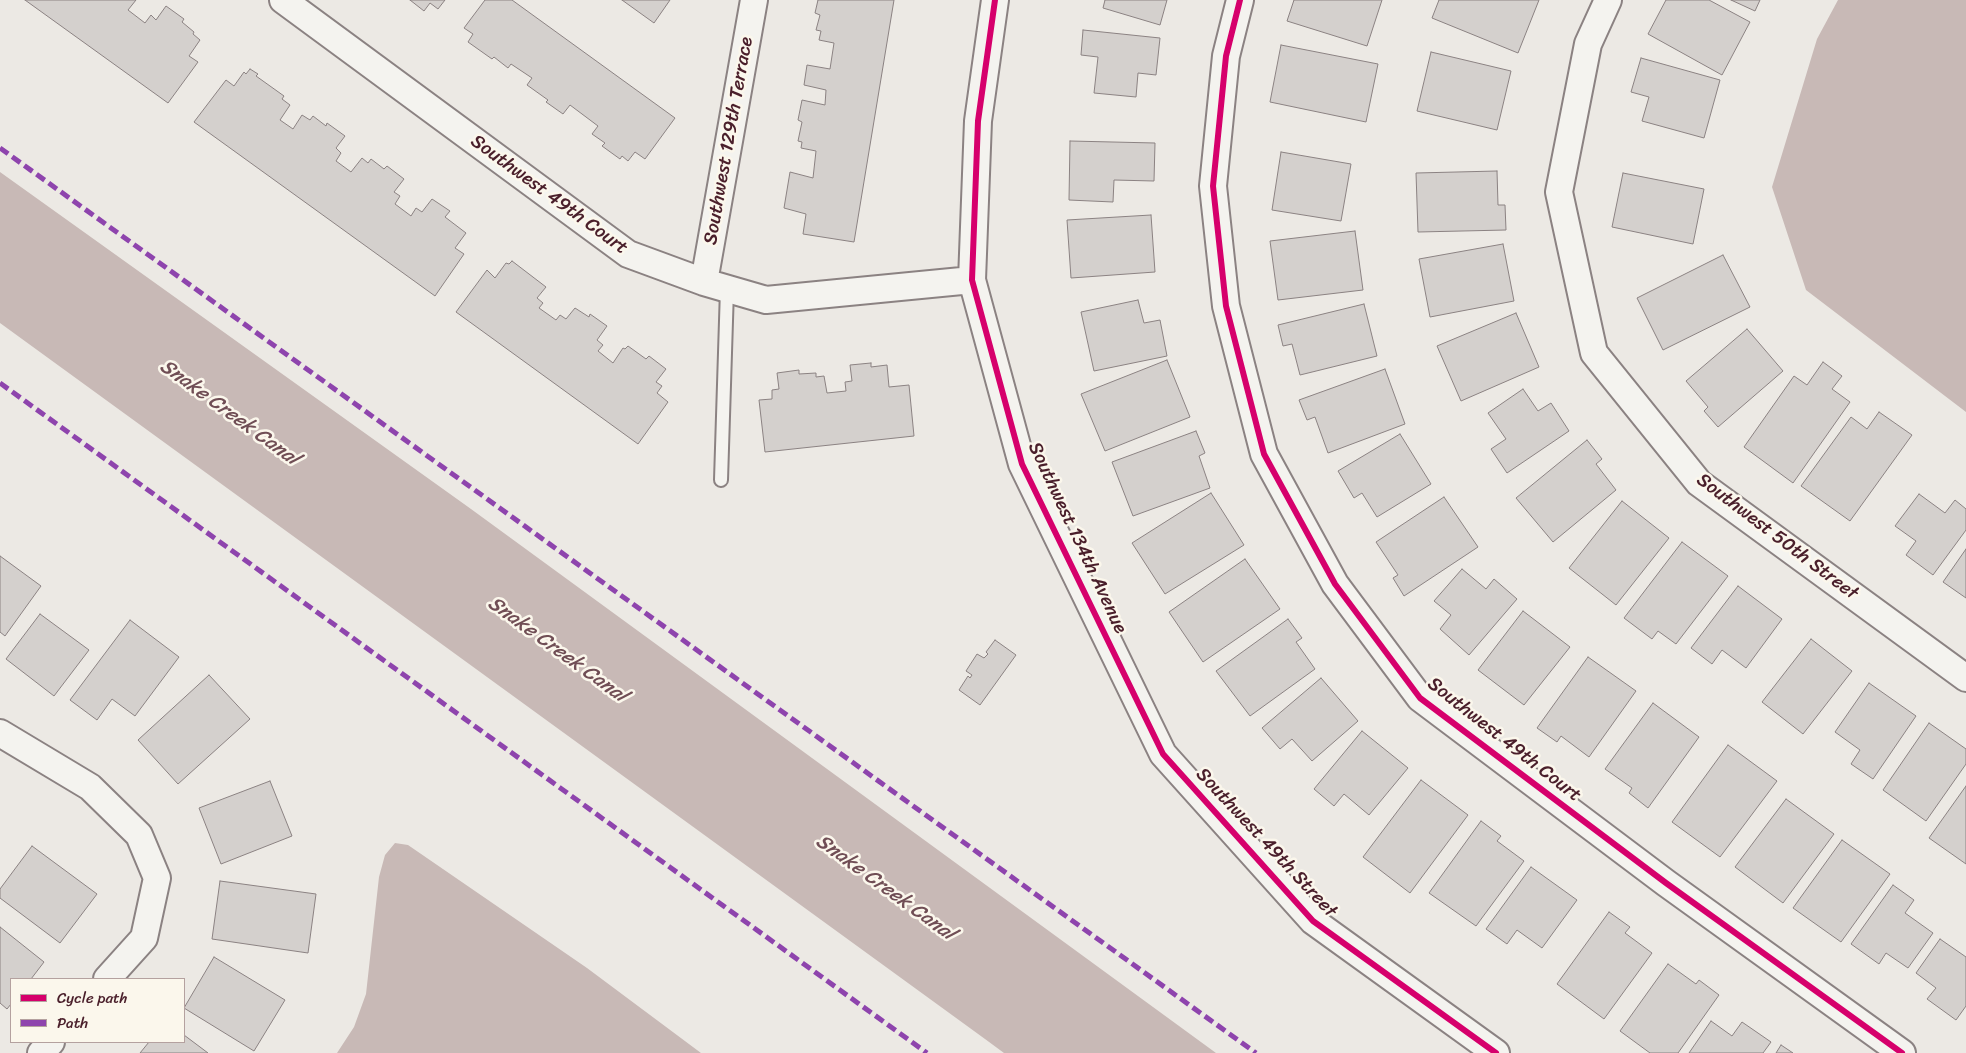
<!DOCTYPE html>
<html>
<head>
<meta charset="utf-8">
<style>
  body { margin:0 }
  #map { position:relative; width:1966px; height:1053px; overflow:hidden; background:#ece9e4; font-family:Sriracha,sans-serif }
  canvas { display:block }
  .legend { position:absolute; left:10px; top:978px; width:175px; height:65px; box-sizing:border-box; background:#fbf7ec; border:1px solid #b4a19f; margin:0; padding:6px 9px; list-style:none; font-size:15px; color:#4a1f2b }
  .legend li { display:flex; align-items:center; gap:10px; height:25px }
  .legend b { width:25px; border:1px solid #b4a19f }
</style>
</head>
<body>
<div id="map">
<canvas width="1966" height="1053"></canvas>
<ul class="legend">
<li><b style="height:6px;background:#d6006c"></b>Cycle path</li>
<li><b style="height:6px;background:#8e44ad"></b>Path</li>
</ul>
</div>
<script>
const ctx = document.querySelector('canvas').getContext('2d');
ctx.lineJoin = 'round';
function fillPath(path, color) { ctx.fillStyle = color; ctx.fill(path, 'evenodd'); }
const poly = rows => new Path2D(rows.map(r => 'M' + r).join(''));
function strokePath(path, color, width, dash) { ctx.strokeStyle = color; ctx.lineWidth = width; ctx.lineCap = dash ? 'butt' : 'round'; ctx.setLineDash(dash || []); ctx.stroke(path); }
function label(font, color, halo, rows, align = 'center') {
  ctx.font = font + ' Sriracha,sans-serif'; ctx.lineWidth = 5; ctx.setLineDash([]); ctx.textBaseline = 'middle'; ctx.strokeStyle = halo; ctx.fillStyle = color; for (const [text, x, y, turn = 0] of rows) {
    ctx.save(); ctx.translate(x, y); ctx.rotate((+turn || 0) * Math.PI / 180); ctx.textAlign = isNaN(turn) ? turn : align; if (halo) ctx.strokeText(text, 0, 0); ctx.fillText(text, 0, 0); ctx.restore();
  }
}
const water = poly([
  [1838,0,1966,0,1966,412,1806,290,1772,187,1817,39],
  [0,172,471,509,1216,1053,1004,1053,985,1039,0,323],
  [395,843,408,845,587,968,701,1053,337,1053,354,1027,366,994,379,877,385,855]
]);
const building = poly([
  [25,0,136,0,128,10,145,23,151,15,156,20,166,6,184,19,182,22,194,32,193,34,200,40,189,56,198,62,168,103,25,0],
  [410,0,445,0,438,9,430,3,424,11,410,0],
  [485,0,512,0,675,118,645,159,635,152,628,161,622,156,620,159,602,146,605,143,592,134,598,126,570,105,563,114,546,102,548,100,527,85,532,78,511,64,508,68,494,57,492,59,468,42,473,34,464,28,485,0],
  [622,0,670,0,654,23,622,0],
  [818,0,894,0,854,242,803,234,806,214,784,208,790,172,813,178,816,151,801,148,802,142,798,141,802,122,798,120,802,100,825,105,826,90,804,85,807,65,830,69,834,43,819,40,821,31,816,30,820,15,815,13,818,0],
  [1105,0,1167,0,1160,25,1103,8,1105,0],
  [1294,0,1382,0,1367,46,1287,21,1294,0],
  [1439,0,1539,0,1518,53,1432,18,1439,0],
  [1666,0,1709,0,1750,22,1722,75,1648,34,1666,0],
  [1731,0,1760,0,1755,11,1731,0],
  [1083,30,1160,38,1156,75,1138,73,1136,97,1094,93,1098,57,1081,55,1083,30],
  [1281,45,1378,64,1366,122,1270,102,1281,45],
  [1431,52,1511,71,1497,130,1417,111,1431,52],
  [1641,58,1720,80,1704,138,1642,121,1649,97,1631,92,1641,58],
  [250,69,258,74,256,76,284,96,282,99,290,105,280,120,293,129,302,115,310,120,313,116,326,126,327,123,345,136,336,148,341,153,336,161,351,172,362,158,368,163,371,159,384,169,387,166,404,179,394,192,400,196,395,204,411,216,416,208,422,212,432,199,450,211,445,217,466,233,455,248,464,254,435,296,194,122,226,80,234,86,244,72,246,74,250,69],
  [1070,141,1155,143,1154,181,1114,180,1113,202,1069,200,1070,141],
  [1281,152,1351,164,1341,221,1272,210,1281,152],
  [1497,171,1498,205,1505,205,1506,230,1418,232,1416,173,1497,171],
  [1623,173,1704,189,1693,244,1612,227,1623,173],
  [1151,215,1155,272,1071,278,1067,220,1151,215],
  [1355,231,1363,290,1278,300,1270,241,1355,231],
  [1503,244,1514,301,1430,317,1419,259,1503,244],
  [1723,255,1750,307,1663,350,1637,298,1723,255],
  [512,261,546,287,537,298,543,303,539,308,556,320,560,315,566,319,575,308,589,317,590,314,607,326,597,340,603,345,598,351,613,363,623,348,625,349,628,346,646,359,649,356,666,369,656,382,662,386,657,393,668,402,638,444,456,312,487,270,495,278,506,263,509,264,512,261],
  [1138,300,1144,323,1160,320,1167,356,1094,371,1081,312,1138,300],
  [1364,304,1377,356,1300,375,1292,344,1283,346,1278,325,1364,304],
  [1516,313,1539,367,1461,401,1437,346,1516,313],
  [1747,329,1783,371,1718,427,1704,411,1708,407,1686,381,1747,329],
  [1167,360,1190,417,1105,451,1081,394,1167,360],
  [1823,362,1842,376,1832,389,1850,402,1793,483,1744,447,1794,376,1807,385,1823,362],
  [871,363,871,367,887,365,889,387,909,385,914,436,765,452,759,400,772,399,772,390,779,389,777,373,799,370,799,374,816,373,816,377,824,376,827,393,846,391,845,382,852,381,850,365,871,363],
  [1385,369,1405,424,1328,453,1315,417,1307,420,1299,400,1385,369],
  [1523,389,1538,411,1551,403,1569,431,1507,473,1491,449,1506,439,1488,413,1523,389],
  [1879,412,1912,435,1850,521,1801,486,1851,417,1867,429,1879,412],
  [1196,431,1205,453,1199,456,1210,488,1133,516,1112,462,1196,431],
  [1400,434,1431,484,1377,517,1362,493,1354,498,1338,471,1400,434],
  [1587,440,1602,459,1596,464,1616,490,1553,542,1516,498,1587,440],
  [1211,493,1244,545,1165,594,1132,543,1211,493],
  [1919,494,1945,513,1955,500,1966,509,1966,530,1933,575,1906,555,1916,541,1895,526,1919,494],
  [1444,497,1478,547,1404,596,1393,578,1398,575,1376,542,1444,497],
  [1622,501,1669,538,1616,605,1569,568,1622,501],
  [1682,542,1728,576,1676,644,1658,631,1652,639,1624,618,1682,542],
  [1966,549,1966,598,1943,582,1966,549],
  [0,556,41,586,5,636,0,632,0,556],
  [1245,559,1280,609,1203,662,1169,612,1245,559],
  [1462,569,1486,589,1494,579,1517,599,1469,655,1440,629,1451,615,1434,601,1462,569],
  [1738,586,1782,619,1746,668,1722,650,1712,664,1691,648,1738,586],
  [1523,611,1570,647,1524,705,1478,670,1523,611],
  [40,614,89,650,54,696,6,659,40,614],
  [1288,619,1302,638,1296,642,1315,669,1250,716,1216,671,1288,619],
  [130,620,179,657,135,716,112,699,97,720,70,700,130,620],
  [1811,639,1852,671,1803,734,1762,702,1811,639],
  [995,640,1016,655,980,705,959,690,968,676,970,678,972,675,966,671,977,654,984,658,988,654,986,652,995,640],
  [1588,657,1636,691,1589,757,1561,736,1557,742,1537,728,1588,657],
  [209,675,250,719,178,784,138,740,209,675],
  [1321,678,1358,721,1312,761,1292,739,1280,749,1262,728,1321,678],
  [1869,683,1916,716,1873,779,1851,764,1860,750,1835,732,1869,683],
  [1653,703,1699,737,1648,808,1629,793,1632,788,1605,769,1653,703],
  [1929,723,1966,749,1966,764,1926,821,1883,790,1929,723],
  [1362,731,1408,768,1369,815,1344,794,1334,806,1314,789,1362,731],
  [1728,745,1777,781,1720,857,1672,822,1728,745],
  [1421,780,1468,815,1410,893,1363,857,1421,780],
  [270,781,292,836,221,864,199,808,270,781],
  [1966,786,1966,864,1929,838,1966,786],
  [1786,799,1834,834,1783,903,1735,867,1786,799],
  [1481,821,1501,836,1497,841,1524,861,1476,926,1429,893,1481,821],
  [1842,840,1890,874,1841,942,1793,908,1842,840],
  [32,846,97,894,60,943,0,898,0,889,32,846],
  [1531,867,1577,900,1542,948,1517,930,1507,944,1486,929,1531,867],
  [220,881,316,894,308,953,212,939,220,881],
  [1893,885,1914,900,1905,913,1933,933,1908,968,1886,953,1879,964,1851,944,1893,885],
  [1609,912,1630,927,1625,933,1652,953,1604,1019,1557,984,1609,912],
  [0,927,44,962,31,979,11,979,11,1004,7,1009,0,1003,0,927],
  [1940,939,1966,957,1966,1006,1956,1020,1927,999,1936,988,1916,973,1940,939],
  [214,957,285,1000,254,1051,184,1008,214,957],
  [1668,964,1696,984,1699,980,1719,995,1678,1053,1650,1053,1620,1031,1668,964],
  [1711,1021,1732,1036,1742,1022,1771,1042,1763,1053,1689,1053,1711,1021],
  [184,1035,208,1053,140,1053,149,1042,184,1042,184,1035],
  [1781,1045,1793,1053,1776,1053,1781,1045]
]);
const service = poly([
  [721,480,727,289]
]);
const minor = poly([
  [283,0,628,254,704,282,766,300,972,280],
  [995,0,978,121,972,280,1022,464,1163,754,1313,921,1496,1053],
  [1240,0,1226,56,1213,186,1226,306,1264,454,1335,584,1420,698,1666,883,1902,1053],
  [1608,0,1588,44,1559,192,1594,353,1699,483,1966,678],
  [704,282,754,0],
  [0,733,90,787,139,835,157,878,144,938,107,979],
  [41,1053,51,1042]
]);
const quiet = poly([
  [0,148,1256,1053],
  [0,383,927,1053]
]);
const cycleway = poly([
  [995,0,978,121,972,280,1022,464,1163,754,1313,921,1496,1053],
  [1240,0,1226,56,1213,186,1226,306,1264,454,1335,584,1420,698,1666,883,1902,1053]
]);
const streetNames = [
  ["Southwest 129th Terrace",729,141,-80],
  ["Southwest 49th Court",549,195,36],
  ["Southwest 50th Street",1777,537,37],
  ["Southwest 134th Avenue",1077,538,65],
  ["Southwest 49th Court",1504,740,38],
  ["Southwest 49th Street",1266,843,47]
];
const waterNames = [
  ["Snake Creek Canal",229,413,36],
  ["Snake Creek Canal",557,650,36],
  ["Snake Creek Canal",885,888,36]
];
fillPath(water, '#c8b9b6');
fillPath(building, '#d4d0cd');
strokePath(building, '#8b8282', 1);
strokePath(service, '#8b8282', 16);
strokePath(minor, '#8b8282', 30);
strokePath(service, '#f4f3ef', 12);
strokePath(minor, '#f4f3ef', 26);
strokePath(quiet, '#8e44ad', 5, [10, 5]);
strokePath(cycleway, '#d6006c', 6);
label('19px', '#4a1f2b', '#fbf7ec', streetNames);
label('italic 20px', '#704e55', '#fbf7ec', waterNames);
</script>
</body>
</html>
